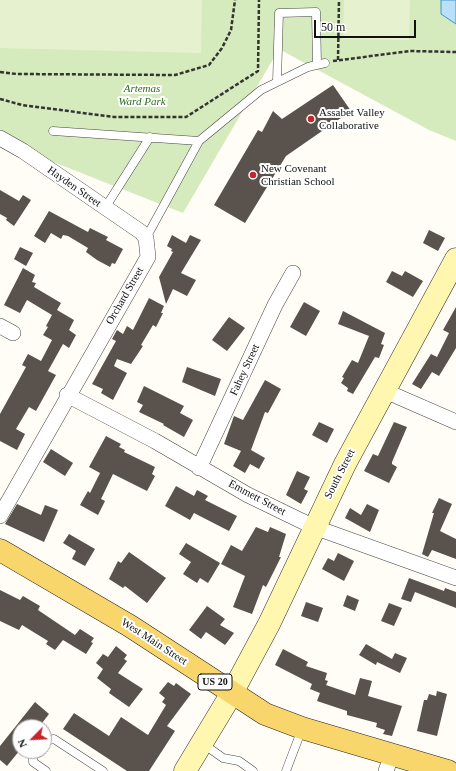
<!DOCTYPE html>
<html>
<head>
<meta charset="utf-8">
<style>
  body { margin:0 }
  #map { position:relative; width:456px; height:771px; overflow:hidden; background:#fffdf5; font-family:"Times New Roman",serif }
  canvas { display:block }
  .north { position:absolute; left:12px; top:719px; width:40px; height:40px; box-sizing:border-box; background:#fff; border:1px solid #a0a0a0; border-radius:50%; rotate:246deg; font-size:11px; font-weight:700; line-height:16px; text-align:center; color:#111 }
  .north::after { content:''; display:block; margin:auto; width:14px; height:18px; background:#c4262e; clip-path:polygon(50% 0,100% 100%,50% 72%,0 100%) }
  .scale { position:absolute; left:314px; top:20px; width:102px; height:18px; box-sizing:border-box; border:2px solid #111; border-top:0; padding-left:5px; font-size:12px; line-height:14px; white-space:nowrap; color:#111; -webkit-text-stroke:3px #fff; paint-order:stroke }
</style>
</head>
<body>
<div id="map">
<canvas width="456" height="771"></canvas>
<div class="north">N</div>
<div class="scale">50 m</div>
</div>
<script>
const ctx = document.querySelector('canvas').getContext('2d');
ctx.lineJoin = 'round';
function fillPath(path, color) { ctx.fillStyle = color; ctx.fill(path, 'evenodd'); }
const poly = rows => new Path2D(rows.map(r => 'M' + r).join(''));
function strokePath(path, color, width, dash) { ctx.strokeStyle = color; ctx.lineWidth = width; ctx.lineCap = dash ? 'butt' : 'round'; ctx.setLineDash(dash || []); ctx.stroke(path); }
function label(font, color, halo, rows, align = 'center') {
  ctx.font = font + ' "Times New Roman",serif'; ctx.lineWidth = 4; ctx.setLineDash([]); ctx.textBaseline = 'middle'; ctx.strokeStyle = halo; ctx.fillStyle = color; for (const [text, x, y, turn = 0] of rows) {
    ctx.save(); ctx.translate(x, y); ctx.rotate((+turn || 0) * Math.PI / 180); ctx.textAlign = isNaN(turn) ? turn : align; if (halo) ctx.strokeText(text, 0, 0); ctx.fillText(text, 0, 0); ctx.restore();
  }
}
const green = poly([
  [0,0,456,0,456,141,429,130,279,49,183,213,0,141]
]);
const pitch = poly([
  [0,0,202,0,201,53,0,48],
  [344,0,410,0,409,40,343,39]
]);
const water = poly([
  [441,0,456,0,456,24,441,14,441,0]
]);
const building = poly([
  [333,85,351,111,286,156,245,223,214,205,258,130,262,132,273,111,282,119],
  [0,190,19,201,23,195,31,200,14,226,6,220,7,218,0,214],
  [49,211,88,232,90,228,108,237,106,240,123,249,115,264,112,263,110,267,97,260,86,252,88,248,68,236,63,235,61,239,51,233,45,243,34,236],
  [429,230,445,238,438,251,423,243],
  [172,235,186,243,190,235,201,240,181,273,196,280,187,296,173,289,166,304,159,277,173,252,171,251,172,249,167,246],
  [20,247,33,253,26,266,14,259],
  [23,268,35,275,32,282,36,283,34,287,61,303,57,310,74,320,69,330,76,335,69,348,63,344,48,371,56,375,36,411,29,407,16,429,25,434,17,450,0,441,0,414,26,367,22,365,28,354,41,361,52,340,43,335,48,327,46,326,52,315,27,300,20,313,4,305],
  [392,271,402,276,405,271,423,281,413,297,386,282],
  [149,298,164,306,161,313,163,313,156,327,153,325,141,345,143,346,131,364,117,359,114,366,127,373,113,400,101,393,103,389,92,384,116,341,112,339,117,330,123,334,127,326,133,330],
  [304,302,320,311,306,336,290,327],
  [456,307,456,348,439,376,432,372,421,389,412,384,431,354,437,357,449,333,443,330],
  [343,311,385,333,381,344,384,345,379,358,375,357,353,394,347,391,348,388,341,383,344,378,342,377,352,360,358,363,369,336,338,324],
  [229,317,245,328,227,351,212,340],
  [187,367,221,379,215,396,182,382],
  [265,380,281,389,268,413,265,412,251,450,265,458,259,469,250,464,245,473,233,466,241,451,224,444,234,416,243,420],
  [144,386,184,406,180,413,193,420,184,437,163,425,164,424,139,412,143,405,137,402],
  [319,422,334,429,327,443,312,435],
  [394,422,407,427,392,462,392,464,397,467,389,483,364,471,373,454,378,456],
  [106,436,121,444,119,447,125,450,124,452,155,467,152,474,155,476,147,491,113,474,101,499,105,501,98,515,80,505,88,491,90,493,100,473,89,467],
  [51,449,73,463,65,476,43,462],
  [297,471,310,477,304,489,308,491,301,504,286,495],
  [176,486,194,496,197,490,208,496,205,500,237,516,229,531,194,513,190,520,165,506],
  [439,498,452,504,440,531,456,539,456,559,432,550,428,557,422,554,434,513,432,513],
  [17,504,41,515,45,505,58,510,44,542,5,524],
  [367,504,379,510,370,532,345,518,350,508,361,515],
  [256,527,268,532,270,527,286,534,279,557,281,557,266,587,263,585,252,614,233,607,245,576,221,564,231,545,242,551],
  [69,534,95,549,85,566,72,559,76,551,63,543],
  [186,543,220,563,208,583,200,578,197,583,183,574,191,562,179,554],
  [129,552,166,578,147,603,125,586,123,588,109,579,118,561,121,563],
  [338,553,354,561,344,581,322,569,328,558,334,561],
  [409,578,444,591,445,588,456,592,456,608,415,592,411,602,401,599],
  [0,590,20,600,23,596,40,606,38,610,75,635,80,629,94,638,91,642,93,643,86,654,63,640,55,650,46,644,48,641,22,625,19,630,0,621],
  [347,595,359,600,355,611,343,606],
  [306,602,323,608,318,622,301,616],
  [389,603,402,608,394,626,381,621],
  [207,606,225,619,220,625,234,633,225,645,206,632,201,639,189,630],
  [366,644,392,659,395,653,407,658,400,673,377,662,376,665,359,655],
  [116,646,127,655,124,659,127,661,118,673,143,689,129,707,109,693,111,689,97,678,103,669,96,663,103,654,108,657],
  [283,649,308,662,306,666,327,673,325,680,328,681,326,685,355,695,360,678,372,681,368,696,402,706,392,736,383,734,385,730,376,727,377,723,347,715,347,711,317,701,320,693,310,689,312,684,275,665],
  [168,682,174,686,176,683,191,694,167,726,175,731,149,771,127,771,63,729,74,713,109,736,121,717,148,735,166,705,162,702,165,698,159,693],
  [437,691,447,694,437,736,417,731,424,700,427,700,429,694,436,696],
  [35,702,49,714,39,727,20,727,20,750,7,766,0,760,0,746]
]);
const path = poly([
  [338,60,339,0],
  [333,61,410,51,456,52],
  [0,72,17,74,175,75,209,65,222,48,231,30,235,0],
  [0,99,22,105,114,117,186,117,258,71,259,0]
]);
const lane = poly([
  [277,81,279,13,316,12,317,65],
  [53,131,199,141],
  [105,208,150,137],
  [146,238,199,141,261,90,308,67,325,63],
  [44,741,54,739,103,771],
  [202,743,223,758,239,761,253,771],
  [33,751,33,762,46,771],
  [286,771,302,729]
]);
const street = poly([
  [0,138,23,151,141,232,146,238,148,257,0,516],
  [0,326,13,333],
  [385,391,456,422],
  [67,395,155,441,248,495,314,527,456,578],
  [199,468,275,305,293,273],
  [386,771,392,754]
]);
const secondary = poly([
  [185,771,232,693,269,624,345,464,456,259]
]);
const primary = poly([
  [0,550,130,626,265,714,302,728,448,771]
]);
const markers = [
  [311,119,4,"#c4262e"],
  [253,175,4,"#c4262e"]
];
const shields = [
  [215,682,34]
];
const shieldNames = [
  ["US 20",215,682]
];
const parkNames = [
  ["Artemas",142,89],
  ["Ward Park",142,102]
];
const poiNames = [
  ["Assabet Valley",319,113],
  ["Collaborative",319,126],
  ["New Covenant",261,169],
  ["Christian School",261,182]
];
const streetNames = [
  ["Hayden Street",74,187,35],
  ["Orchard Street",125,296,-60],
  ["Fahey Street",245,370,-65],
  ["South Street",340,474,-63],
  ["Emmett Street",257,498,28],
  ["West Main Street",154,642,33]
];
fillPath(green, '#d5ebbd');
fillPath(pitch, '#e6f2cf');
fillPath(water, '#b9e0f7');
strokePath(water, '#3f96cf', 1);
fillPath(building, '#5a524d');
strokePath(lane, '#444', 9);
strokePath(street, '#444', 16);
strokePath(secondary, '#333', 23);
strokePath(primary, '#222', 23);
strokePath(path, '#333', 2.5, [4, 2]);
strokePath(lane, '#fff', 8);
strokePath(street, '#fff', 15);
strokePath(secondary, '#fff6b0', 22);
strokePath(primary, '#f9d66b', 22);
for (const [x, y, r, color] of markers) { const dot = new Path2D(); dot.arc(x, y, r, 0, 2 * Math.PI); ctx.fillStyle = color; ctx.fill(dot); strokePath(dot, '#fff', 1.5); }
for (const [x, y, w] of shields) { const box = new Path2D(); box.roundRect(x - w / 2, y - 8, w, 16, 3); ctx.fillStyle = '#fff'; ctx.fill(box); strokePath(box, '#111', 1); }
label('bold 10px', '#111', null, shieldNames);
label('italic 11px', '#2f6b1f', '#fff', parkNames);
label('11px', '#111', '#fff', poiNames, 'left');
label('11px', '#111', '#fff', streetNames);
</script>
</body>
</html>
